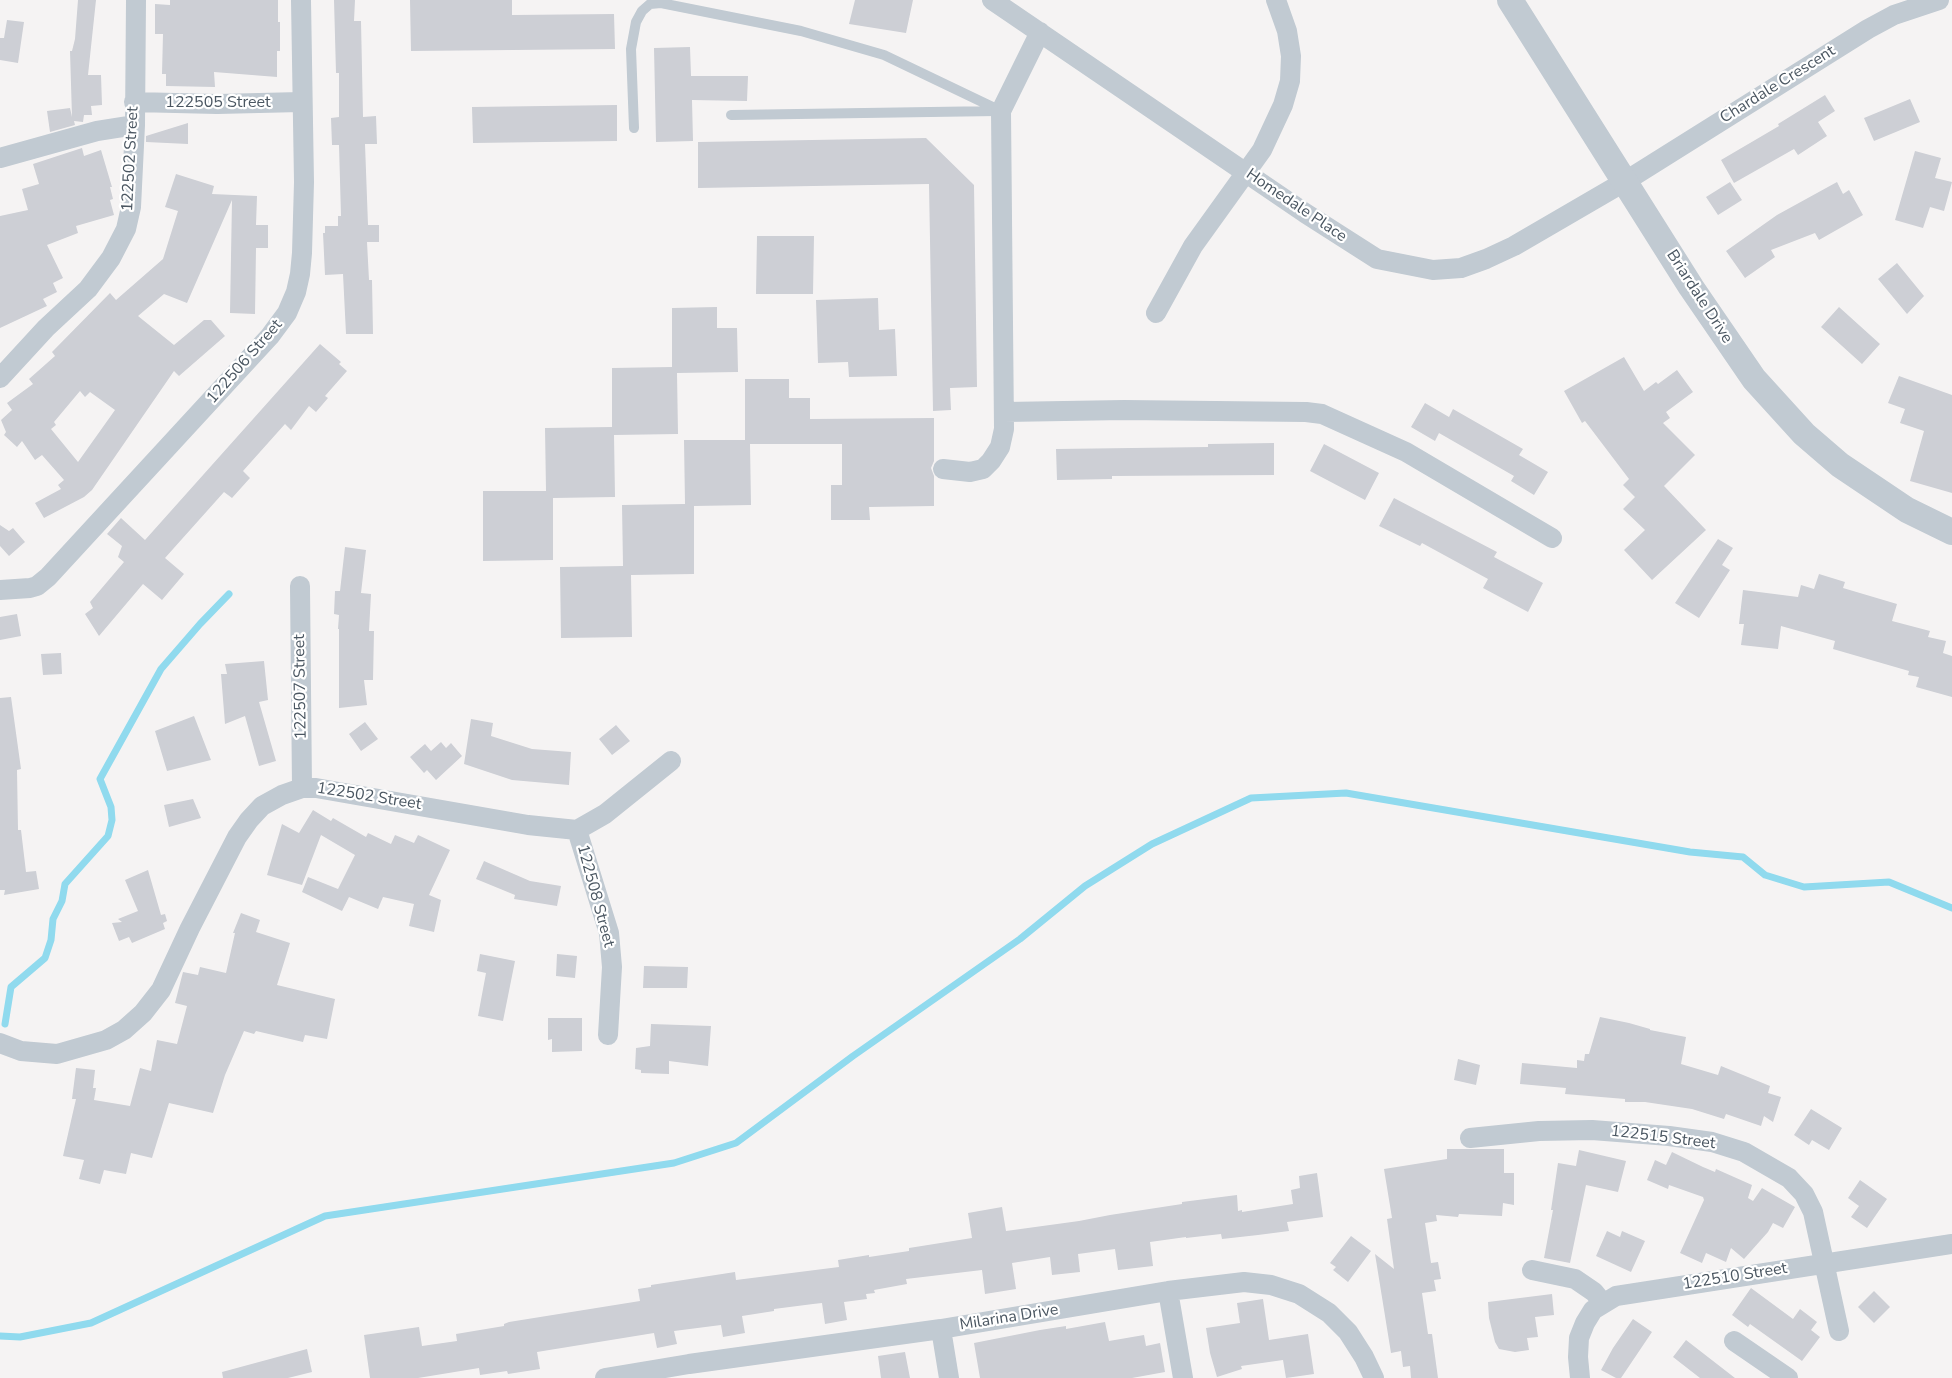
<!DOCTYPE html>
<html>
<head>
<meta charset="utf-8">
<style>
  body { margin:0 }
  canvas { display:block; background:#f5f3f3 }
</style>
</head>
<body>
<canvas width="1952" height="1378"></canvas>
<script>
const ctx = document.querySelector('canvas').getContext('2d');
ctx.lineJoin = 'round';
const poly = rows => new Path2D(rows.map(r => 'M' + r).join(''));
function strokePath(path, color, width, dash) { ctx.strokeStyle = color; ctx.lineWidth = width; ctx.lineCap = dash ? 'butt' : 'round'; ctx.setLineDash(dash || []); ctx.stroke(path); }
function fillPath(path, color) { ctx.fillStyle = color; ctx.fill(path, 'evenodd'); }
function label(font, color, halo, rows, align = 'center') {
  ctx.font = font + ' "Nunito Sans",sans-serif'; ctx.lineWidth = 4.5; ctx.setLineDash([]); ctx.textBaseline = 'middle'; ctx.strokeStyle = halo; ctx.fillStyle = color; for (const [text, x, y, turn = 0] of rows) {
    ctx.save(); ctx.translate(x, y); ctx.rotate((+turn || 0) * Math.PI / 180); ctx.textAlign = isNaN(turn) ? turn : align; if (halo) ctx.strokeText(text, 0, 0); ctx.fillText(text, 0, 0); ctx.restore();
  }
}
const stream = poly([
  [5,1024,11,987,45,958,51,940,53,919,62,901,65,884,108,836,112,820,111,807,100,779,161,669,200,624,229,594],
  [0,1336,20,1337,91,1323,325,1216,674,1163,736,1143,853,1056,1020,939,1085,886,1152,844,1251,798,1346,793,1690,852,1743,857,1765,875,1804,887,1889,882,1952,908]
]);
const building = poly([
  [78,0,96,0,88,75,101,75,102,105,91,106,92,115,84,115,83,122,74,121,75,125,50,132,47,111,70,108,72,117,70,51,72,51,75,39],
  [170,0,278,0,278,22,280,22,280,51,277,51,277,77,214,72,215,87,166,86,166,74,162,74,163,34,155,34,155,4,170,5],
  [334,0,355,0,354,21,361,21,363,117,376,116,377,144,365,144,368,225,379,225,379,242,367,242,369,280,372,280,373,334,346,334,343,274,325,275,323,233,325,233,325,226,338,226,338,216,341,216,339,145,332,145,331,118,339,117,339,73,336,73],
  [410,0,512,0,512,15,614,14,615,49,411,51],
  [855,0,913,0,906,33,849,24],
  [7,20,24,22,18,63,0,60,0,38,4,38],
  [690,47,691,76,748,76,747,101,692,100,693,141,656,142,654,48],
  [1825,95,1835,111,1818,122,1827,136,1798,155,1794,149,1734,183,1721,160,1779,126,1778,124],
  [1910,99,1920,122,1874,141,1864,118],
  [617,105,617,141,473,143,472,107],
  [188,123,188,144,146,142,146,136],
  [926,138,974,185,977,387,950,388,951,410,933,411,929,184,698,188,698,142],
  [82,148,84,156,101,150,112,187,110,187,113,199,110,200,114,215,76,226,78,233,47,245,63,278,53,283,57,292,43,299,47,306,0,328,0,216,28,210,22,189,39,184,33,164],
  [1915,151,1941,158,1935,178,1952,182,1944,211,1930,207,1923,228,1895,220],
  [176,174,214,186,212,194,257,196,256,225,268,225,268,248,256,248,255,314,230,313,232,200,187,303,164,294,138,316,174,345,204,320,211,320,225,336,179,376,174,371,92,490,84,497,44,518,35,503,61,489,58,485,64,480,42,455,35,460,22,441,17,447,4,435,6,432,1,420,12,410,7,403,33,384,29,379,55,356,52,352,110,293,116,300,163,259,178,211,165,207],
  [80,391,85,397,90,392,115,410,78,462,51,429,56,425,54,422],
  [1730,182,1742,200,1718,215,1706,197],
  [1837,182,1843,194,1849,190,1863,215,1819,240,1815,233,1771,250,1775,257,1745,278,1726,251,1777,215],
  [757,236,814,236,813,294,756,294],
  [1897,263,1924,296,1907,314,1878,279],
  [878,298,879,330,895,329,897,376,849,377,848,362,818,363,816,300],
  [717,307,717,328,737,328,738,372,677,373,678,434,614,435,615,497,553,498,553,560,483,561,483,491,546,491,545,428,612,427,612,368,672,367,672,308],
  [1839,307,1880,344,1862,364,1821,327],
  [320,344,341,362,339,364,347,371,325,396,328,398,316,412,309,406,291,430,285,424,243,471,250,478,232,498,224,492,165,558,184,574,162,600,143,584,99,636,85,614,93,608,90,602,124,562,118,557,122,546,107,534,121,518,145,540],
  [1624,357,1644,391,1656,382,1658,384,1677,370,1693,392,1666,412,1670,418,1663,423,1695,455,1664,486,1706,530,1652,580,1624,550,1645,530,1623,509,1635,497,1623,485,1629,479,1585,421,1582,423,1564,391],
  [1899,376,1952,395,1952,493,1910,481,1924,431,1900,423,1905,409,1888,403],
  [745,379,789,379,789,398,810,398,810,419,934,418,934,461,931,468,934,476,934,506,869,507,870,520,831,520,831,485,842,485,842,444,750,444,751,505,694,506,694,574,631,575,632,637,561,638,560,567,623,566,622,505,685,504,684,440,745,440],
  [1425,403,1449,417,1453,409,1523,449,1519,455,1548,472,1534,495,1511,481,1514,476,1439,433,1435,441,1411,427],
  [1274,443,1274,475,1112,476,1112,479,1057,480,1056,449,1208,447,1208,444],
  [1324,444,1379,473,1365,500,1310,471],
  [1394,498,1497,552,1494,557,1543,583,1528,612,1483,588,1488,579,1422,543,1420,546,1379,526],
  [0,525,9,531,13,528,25,542,9,556,0,546],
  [1718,539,1733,548,1722,565,1730,570,1699,618,1675,603],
  [345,547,366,550,361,593,371,594,369,631,374,631,373,680,364,680,367,705,339,708,339,629,338,629,339,615,334,614,335,591,340,591],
  [1819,574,1845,582,1843,588,1897,604,1892,621,1930,631,1928,637,1946,641,1943,653,1952,656,1952,697,1916,687,1919,677,1908,675,1909,671,1833,649,1835,641,1781,626,1778,649,1741,645,1744,624,1739,624,1743,590,1798,597,1801,585,1814,589],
  [17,614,21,636,0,640,0,617],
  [61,653,62,674,43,675,41,654],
  [264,661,268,700,259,702,276,761,259,766,245,716,225,724,221,674,227,674,225,664],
  [11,697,21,769,17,770,18,830,21,830,26,872,36,871,39,889,4,895,5,890,0,890,0,698],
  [194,716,211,760,167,771,155,731],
  [471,719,493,723,491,736,532,749,571,752,569,785,512,780,464,764],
  [365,722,378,739,361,751,349,734],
  [616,725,630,741,612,755,599,739],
  [441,742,446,748,451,743,462,756,436,780,427,770,424,773,410,757,425,744,431,751],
  [193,799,201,818,169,827,164,805],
  [313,810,331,821,333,818,366,837,368,833,391,844,395,835,414,843,418,835,450,850,429,895,441,900,434,932,409,926,414,904,383,897,378,909,349,897,342,911,302,892,308,877,338,889,355,855,321,835,302,885,267,875,282,824,299,833],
  [484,861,530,881,561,886,557,906,514,899,515,895,476,879],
  [148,870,161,915,165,914,167,921,163,923,165,929,132,943,129,937,119,941,112,923,122,922,118,919,138,911,125,880],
  [241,913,260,920,256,932,290,943,277,985,335,999,327,1039,305,1035,303,1042,256,1031,254,1034,244,1031,225,1075,213,1113,169,1103,152,1158,131,1153,126,1174,104,1170,100,1184,79,1179,84,1160,63,1156,76,1099,72,1099,76,1068,95,1070,93,1088,96,1088,94,1100,130,1106,140,1068,151,1071,157,1040,177,1044,187,1006,175,1003,183,972,198,975,200,967,226,973,235,933,233,933],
  [480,954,515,961,503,1021,478,1016,486,973,477,971],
  [557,954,577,956,575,978,556,976],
  [644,966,688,967,687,988,643,988],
  [1600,1017,1629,1023,1650,1029,1650,1030,1686,1037,1681,1064,1718,1075,1721,1066,1770,1086,1768,1093,1781,1097,1773,1122,1764,1116,1761,1126,1726,1114,1724,1119,1692,1109,1645,1102,1625,1102,1625,1099,1565,1094,1566,1088,1520,1084,1522,1063,1577,1068,1577,1060,1584,1061,1585,1054,1589,1054],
  [548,1018,582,1018,582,1051,552,1052,552,1039,548,1040],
  [651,1024,711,1026,708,1066,669,1061,669,1074,641,1073,641,1070,635,1069,636,1048,650,1046],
  [1458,1059,1480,1065,1476,1085,1454,1080],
  [1811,1109,1842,1128,1829,1150,1812,1140,1809,1145,1794,1135],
  [1447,1149,1504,1149,1504,1173,1514,1173,1514,1205,1503,1203,1502,1216,1459,1214,1458,1217,1436,1215,1437,1221,1425,1223,1431,1263,1438,1262,1441,1279,1434,1280,1436,1291,1422,1293,1428,1334,1432,1334,1438,1378,1411,1378,1410,1366,1403,1367,1401,1351,1391,1353,1375,1254,1394,1269,1387,1219,1392,1218,1384,1169,1447,1159],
  [1579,1150,1626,1161,1618,1192,1586,1185,1570,1263,1544,1258,1553,1210,1551,1210,1558,1163,1576,1166],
  [1672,1152,1703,1167,1715,1172,1716,1169,1752,1185,1748,1198,1753,1201,1762,1188,1795,1207,1783,1228,1773,1223,1768,1232,1744,1259,1731,1248,1726,1262,1706,1253,1702,1263,1680,1253,1704,1200,1703,1197,1669,1185,1668,1189,1647,1180,1655,1160,1666,1165],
  [1317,1173,1323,1217,1287,1222,1289,1231,1258,1235,1222,1239,1221,1234,1186,1238,1186,1237,1150,1242,1153,1266,1118,1270,1115,1249,1078,1254,1080,1272,1052,1275,1050,1257,1012,1263,1016,1289,985,1294,982,1270,906,1279,907,1284,874,1290,875,1293,866,1294,867,1299,844,1302,847,1320,825,1324,822,1303,813,1304,774,1309,774,1311,742,1316,745,1333,723,1337,721,1325,674,1331,677,1344,657,1348,654,1333,537,1352,540,1369,508,1374,507,1371,480,1375,479,1368,418,1378,370,1378,364,1335,419,1327,422,1346,457,1341,456,1334,504,1326,504,1324,509,1322,640,1301,638,1289,651,1287,651,1285,735,1272,736,1280,839,1267,838,1260,869,1255,869,1257,909,1251,909,1248,972,1238,968,1213,1002,1207,1006,1231,1079,1221,1110,1215,1182,1204,1182,1202,1237,1195,1238,1211,1242,1210,1242,1212,1293,1204,1291,1190,1300,1188,1299,1176],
  [1860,1180,1887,1199,1867,1228,1851,1217,1859,1206,1848,1198],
  [1607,1231,1620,1237,1622,1231,1645,1241,1631,1272,1596,1256],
  [1351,1236,1371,1251,1348,1282,1333,1270,1336,1267,1330,1263],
  [1751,1288,1793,1319,1800,1309,1817,1322,1811,1330,1820,1337,1802,1361,1750,1324,1748,1327,1732,1315],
  [1874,1291,1890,1307,1874,1323,1858,1307],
  [1552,1294,1554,1315,1535,1317,1538,1337,1527,1338,1529,1350,1515,1352,1499,1349,1495,1342,1489,1318,1488,1302],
  [1263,1299,1269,1340,1308,1334,1314,1374,1286,1378,1283,1360,1241,1366,1242,1369,1217,1377,1210,1353,1206,1328,1240,1323,1237,1303],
  [1633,1319,1652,1332,1621,1378,1616,1378,1601,1370,1613,1348],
  [1105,1322,1109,1341,1144,1335,1146,1346,1160,1343,1165,1372,1132,1378,980,1378,974,1343,1040,1330,1066,1326,1066,1329],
  [1686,1340,1735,1378,1700,1378,1673,1357],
  [307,1349,312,1372,288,1378,223,1378,222,1372],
  [905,1352,910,1378,881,1378,878,1356]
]);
const service = poly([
  [731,115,997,111],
  [634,128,631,49,636,22,642,11,650,4,661,3,801,31,884,55,1001,111]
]);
const minor = poly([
  [992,0,1305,213,1377,259,1433,270,1461,268,1486,259,1514,246,1624,182,1868,29,1894,15,1939,0],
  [134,102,217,104,301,102],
  [0,158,97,131,135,125],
  [1156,313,1193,246,1262,150,1283,105,1290,81,1291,56,1287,31,1276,0],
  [0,378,46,328,88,289,111,258,126,229,131,207,135,125,136,0],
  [1005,412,1124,410,1306,412,1322,414,1406,452,1552,538],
  [943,469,970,472,983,469,991,461,1000,447,1004,429,1001,111,1040,32],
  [300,586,302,788],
  [0,590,30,588,37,586,48,577,270,336,287,313,296,292,300,274,302,253,304,182,301,0],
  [577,830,609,933,612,967,608,1035],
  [0,1043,21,1051,57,1054,106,1040,124,1030,143,1013,161,990,190,928,237,837,249,820,262,806,282,795,302,788,316,788,528,825,577,830,605,814,671,761],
  [1470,1138,1539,1131,1592,1130,1669,1136,1712,1142,1744,1152,1789,1178,1804,1194,1813,1212,1839,1331],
  [1532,1270,1575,1279,1594,1292,1603,1303],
  [1168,1291,1183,1378],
  [941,1329,949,1378],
  [1734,1341,1788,1378],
  [605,1378,689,1364,941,1329,1168,1291,1244,1282,1271,1285,1299,1294,1329,1313,1348,1332,1364,1357,1374,1378],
  [1580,1378,1578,1357,1579,1338,1585,1323,1593,1310,1616,1296,1952,1244]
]);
const tertiary = poly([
  [1510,0,1691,287,1754,379,1804,434,1840,465,1907,510,1952,532]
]);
const streetNames = [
  ["Chardale Crescent",1778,85,-32],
  ["122505 Street",218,103],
  ["122502 Street",131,159,-87],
  ["Homedale Place",1296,206,34],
  ["Briardale Drive",1699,297,57],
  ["122506 Street",245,362,-49],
  ["122507 Street",301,687,-91],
  ["122502 Street",369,797,9],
  ["122508 Street",595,896,75],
  ["122515 Street",1663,1138,7],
  ["122510 Street",1735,1277,-9],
  ["Milarina Drive",1009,1318,-9]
];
strokePath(stream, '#90daee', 7);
fillPath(building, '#cdcfd5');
strokePath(service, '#c1cad2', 10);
strokePath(minor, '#c1cad2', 20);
strokePath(tertiary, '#c1cad2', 26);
label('16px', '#4a5661', '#fff', streetNames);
</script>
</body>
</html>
